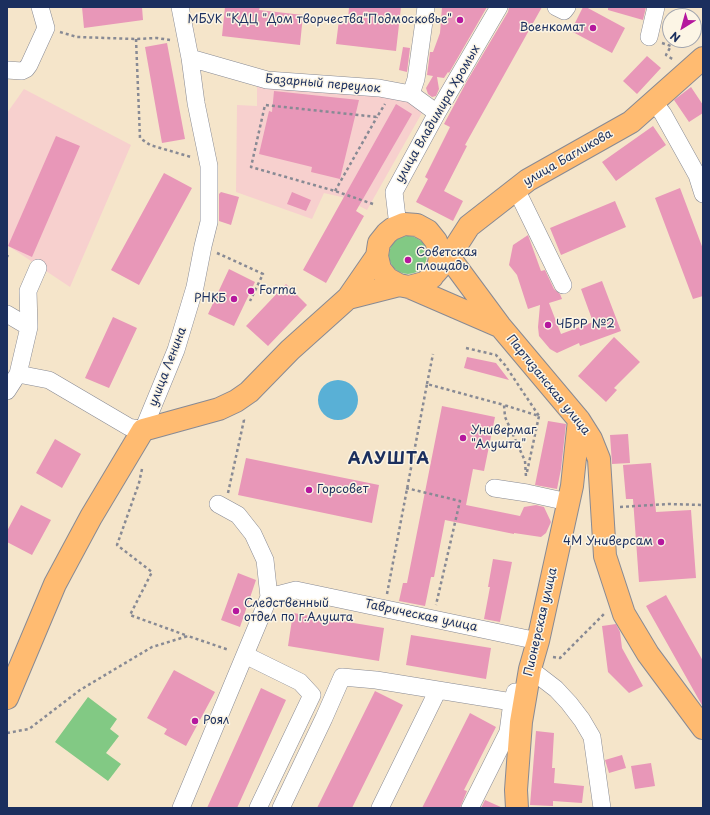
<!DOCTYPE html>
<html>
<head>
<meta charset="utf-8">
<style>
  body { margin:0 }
  #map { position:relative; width:710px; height:815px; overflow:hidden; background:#f5e5ca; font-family:"Playpen Sans",sans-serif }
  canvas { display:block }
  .frame { position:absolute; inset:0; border:8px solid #1b2f5e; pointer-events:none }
  .north { position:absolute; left:662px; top:8px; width:40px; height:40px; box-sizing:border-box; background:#fcf5e5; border:1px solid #a2a6af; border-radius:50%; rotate:217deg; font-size:11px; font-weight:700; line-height:16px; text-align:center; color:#1b2f5e }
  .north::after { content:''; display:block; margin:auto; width:14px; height:18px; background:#b5179e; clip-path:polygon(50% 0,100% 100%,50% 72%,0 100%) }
</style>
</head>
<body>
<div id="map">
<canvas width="710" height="815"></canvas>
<div class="frame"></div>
<div class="north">N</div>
</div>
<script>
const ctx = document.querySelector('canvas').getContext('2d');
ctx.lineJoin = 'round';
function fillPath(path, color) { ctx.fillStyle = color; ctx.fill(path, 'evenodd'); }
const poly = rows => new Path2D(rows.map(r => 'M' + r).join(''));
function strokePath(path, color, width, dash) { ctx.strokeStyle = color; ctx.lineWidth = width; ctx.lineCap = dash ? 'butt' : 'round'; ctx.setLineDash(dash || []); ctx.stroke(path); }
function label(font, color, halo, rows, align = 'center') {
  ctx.font = font + ' "Playpen Sans",sans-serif'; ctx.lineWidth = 3; ctx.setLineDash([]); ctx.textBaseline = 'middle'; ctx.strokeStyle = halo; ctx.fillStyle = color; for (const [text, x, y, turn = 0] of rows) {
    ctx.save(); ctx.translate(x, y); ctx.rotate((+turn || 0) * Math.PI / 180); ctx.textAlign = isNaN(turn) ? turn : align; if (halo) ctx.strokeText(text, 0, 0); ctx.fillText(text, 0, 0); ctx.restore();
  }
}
const built = poly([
  [257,84,396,95,423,111,367,210,342,197,324,193,312,219,236,192,237,105,257,106],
  [24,89,131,145,70,287,7,245,7,113]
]);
const green = poly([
  '389 255a19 19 0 1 1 38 0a19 19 0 1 1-38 0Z',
  [88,697,117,719,110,729,119,736,106,753,121,764,108,781,55,742]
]);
const water = poly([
  '318 400a20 20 0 1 1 40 0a20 20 0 1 1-40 0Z'
]);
const building = poly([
  [82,7,142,7,143,20,84,28],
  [225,7,260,7,259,10,303,15,300,45,222,36],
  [349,7,401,7,396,51,336,44,339,20,348,21],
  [442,7,487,7,449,73,448,72,444,78,437,77,439,89,436,96,432,97,428,94,426,88,433,76,427,75,430,52,433,52,440,33],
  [509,7,542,7,465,145,467,146,444,191,463,201,453,221,416,202,428,179,425,177,450,127,444,124,467,81,508,12],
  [583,7,586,7,625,28,612,53,571,31],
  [608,7,646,7,643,20,608,10],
  [167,43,185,139,162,143,145,47],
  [403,47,410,48,407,72,399,70],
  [647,56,661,68,637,94,623,81],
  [691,87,703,105,703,113,689,122,674,100],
  [274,91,359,100,340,179,311,172,312,167,259,154,269,111,272,112],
  [396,104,412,114,356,211,364,216,326,283,303,270],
  [653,126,666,145,616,181,602,162],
  [56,136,80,146,32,257,8,246],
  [164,173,192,188,139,285,111,270],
  [680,188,703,249,703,296,693,299,655,198],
  [221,192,239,197,231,225,219,221,219,194],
  [292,192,311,200,306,211,287,204],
  [615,201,626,227,561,255,550,228],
  [528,235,541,271,545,270,554,289,560,294,562,299,549,303,561,334,593,322,581,289,602,281,621,331,580,346,579,343,557,353,550,349,539,336,538,327,540,305,528,309,517,275,509,265,513,245],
  [229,269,255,282,234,326,208,314],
  [286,284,307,305,268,346,246,326],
  [113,317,137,328,109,388,85,378],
  [614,337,640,362,614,388,617,390,606,402,578,376],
  [467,357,496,363,509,380,464,368],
  [442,406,495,417,484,471,473,469,466,505,520,516,524,507,536,505,544,507,551,522,546,533,541,537,514,533,514,534,445,520,434,577,431,577,425,606,399,601,403,583,407,583],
  [548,421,566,424,561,469,557,489,535,485],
  [628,434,630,463,612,464,610,435],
  [55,439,81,454,62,488,36,473],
  [246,458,379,485,372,523,238,495],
  [651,463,656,512,691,510,696,578,639,582,633,499,626,499,623,465],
  [21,505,51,520,32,555,7,542,7,531],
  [493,559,512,562,500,622,484,619,490,587,488,587],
  [238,573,256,580,240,627,221,620],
  [666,595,703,661,703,707,646,606],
  [293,613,384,628,379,661,288,646],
  [616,624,620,632,622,648,643,686,629,693,608,672,602,626],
  [411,635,491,648,486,679,406,665],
  [174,670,215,692,186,746,164,734,167,729,147,718],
  [261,688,286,700,237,808,207,808],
  [375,691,403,705,352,808,317,808],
  [470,713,496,727,464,790,467,791,460,808,422,808],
  [536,731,554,733,552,768,555,768,554,783,584,786,582,803,553,801,553,806,530,805],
  [622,755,626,768,609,773,605,760],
  [651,763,655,786,635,789,631,766],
  [485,800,503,808,481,808]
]);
const path = poly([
  [60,32,77,37,136,39,157,38,170,40],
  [136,39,140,138,150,145,191,157],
  [662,43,671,46,666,55,674,60],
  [335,191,377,117],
  [373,204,335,191,251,167,265,105,377,117,385,104],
  [217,253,263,274,250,301],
  [7,257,8,255],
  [466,348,496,355,505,365,539,416,504,405],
  [427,384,433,354],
  [142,469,139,483,117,545,152,572,130,615,188,636],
  [527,472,539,416],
  [406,488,460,501,436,605],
  [228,493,244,420,243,418],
  [620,507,668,504,703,505],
  [387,594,427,384,504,405,505,417,525,461,526,477],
  [553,657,560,658,605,613],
  [7,733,29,729,80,690,152,647,188,636,229,650]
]);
const minor = poly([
  [556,7,564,11,567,7],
  [649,37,656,7],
  [190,58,267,80,379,88,411,94,437,113],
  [7,70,22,71,26,69,29,65,46,28,40,7],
  [411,94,416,79,426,7],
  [654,102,663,114,697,175,703,194],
  [516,189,563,285],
  [398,226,394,192,437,113,499,7],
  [7,314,29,327],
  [18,374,29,327,28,291,38,268],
  [7,391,18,374,49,380,129,427,143,430,176,350,195,287,203,246,209,222,209,166,196,103,190,58,180,7],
  [494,488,527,493,568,502],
  [218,504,238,515,253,534,265,560,269,597],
  [245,655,300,682,312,695,258,808],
  [530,669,556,689,569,703,582,720,592,737,602,808],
  [181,808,269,597,296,590,538,641],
  [281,808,324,718,342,677,376,680,512,702],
  [380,808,438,690],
  [470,808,508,732,512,702,515,692]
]);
const major = poly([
  [438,246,449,257,500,326,579,420,591,439,599,459,605,556,624,614,648,654,703,728],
  [435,273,449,257,469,226,528,180,631,122,703,58],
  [409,287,424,283,432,277,439,264,440,255,436,241,428,231,417,225,404,224,392,229,387,233,379,243,377,256,380,269,388,279,399,285,409,287,499,326],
  [348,298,399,285],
  [7,698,55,584,91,517,143,430,219,409,236,401,249,392,290,350,348,298,377,256],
  [517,808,516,790,521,722,530,669,538,641,572,486,579,420]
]);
const markers = [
  [460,20,4,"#b5179e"],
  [593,28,4,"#b5179e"],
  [408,260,4,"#b5179e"],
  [251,291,4,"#b5179e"],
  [234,299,4,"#b5179e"],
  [548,325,4,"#b5179e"],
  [463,438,4,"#b5179e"],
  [309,490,4,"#b5179e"],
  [661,542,4,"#b5179e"],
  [236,611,4,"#b5179e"],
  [195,721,4,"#b5179e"]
];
const poiNames = [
  ["МБУК \"КДЦ \"Дом творчества\"Подмосковье\"",452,20,"right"],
  ["Военкомат",585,28,"right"],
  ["Советская",416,253],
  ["площадь",416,267],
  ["Forma",259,291],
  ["РНКБ",226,299,"right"],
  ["ЧБРР №2",556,325],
  ["Универмаг",471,431],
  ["\"Алушта\"",471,445],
  ["Горсовет",317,490],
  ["4М Универсам",653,542,"right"],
  ["Следственный",244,604],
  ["отдел по г.Алушта",244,618],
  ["Роял",203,721]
];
const streetNames = [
  ["Базарный переулок",323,84,5],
  ["улица Владимира Хромых",438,114,-60],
  ["улица Багликова",568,158,-30],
  ["улица Ленина",168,367,-69],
  ["Партизанская улица",548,385,51],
  ["Таврическая улица",421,616,12],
  ["Пионерская улица",541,622,-77]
];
const districtNames = [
  ["АЛУШТА",389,460]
];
fillPath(built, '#f7d0ce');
fillPath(green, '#82c984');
fillPath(water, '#59b0d6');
fillPath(building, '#e897b8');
strokePath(minor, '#888a94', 18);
strokePath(major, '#888a94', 24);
strokePath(path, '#888a94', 2.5, [3, 3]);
strokePath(minor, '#fff', 17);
strokePath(major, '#ffbb71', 22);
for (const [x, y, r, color] of markers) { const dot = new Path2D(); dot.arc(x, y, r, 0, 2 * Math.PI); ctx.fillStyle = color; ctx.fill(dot); strokePath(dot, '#fcf5e5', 1.5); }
label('12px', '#1b2f5e', '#fcf5e5', poiNames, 'left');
label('12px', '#1b2f5e', '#fcf5e5', streetNames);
ctx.letterSpacing = '1px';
label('bold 16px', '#1b2f5e', '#fcf5e5', districtNames);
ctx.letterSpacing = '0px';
</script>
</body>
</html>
